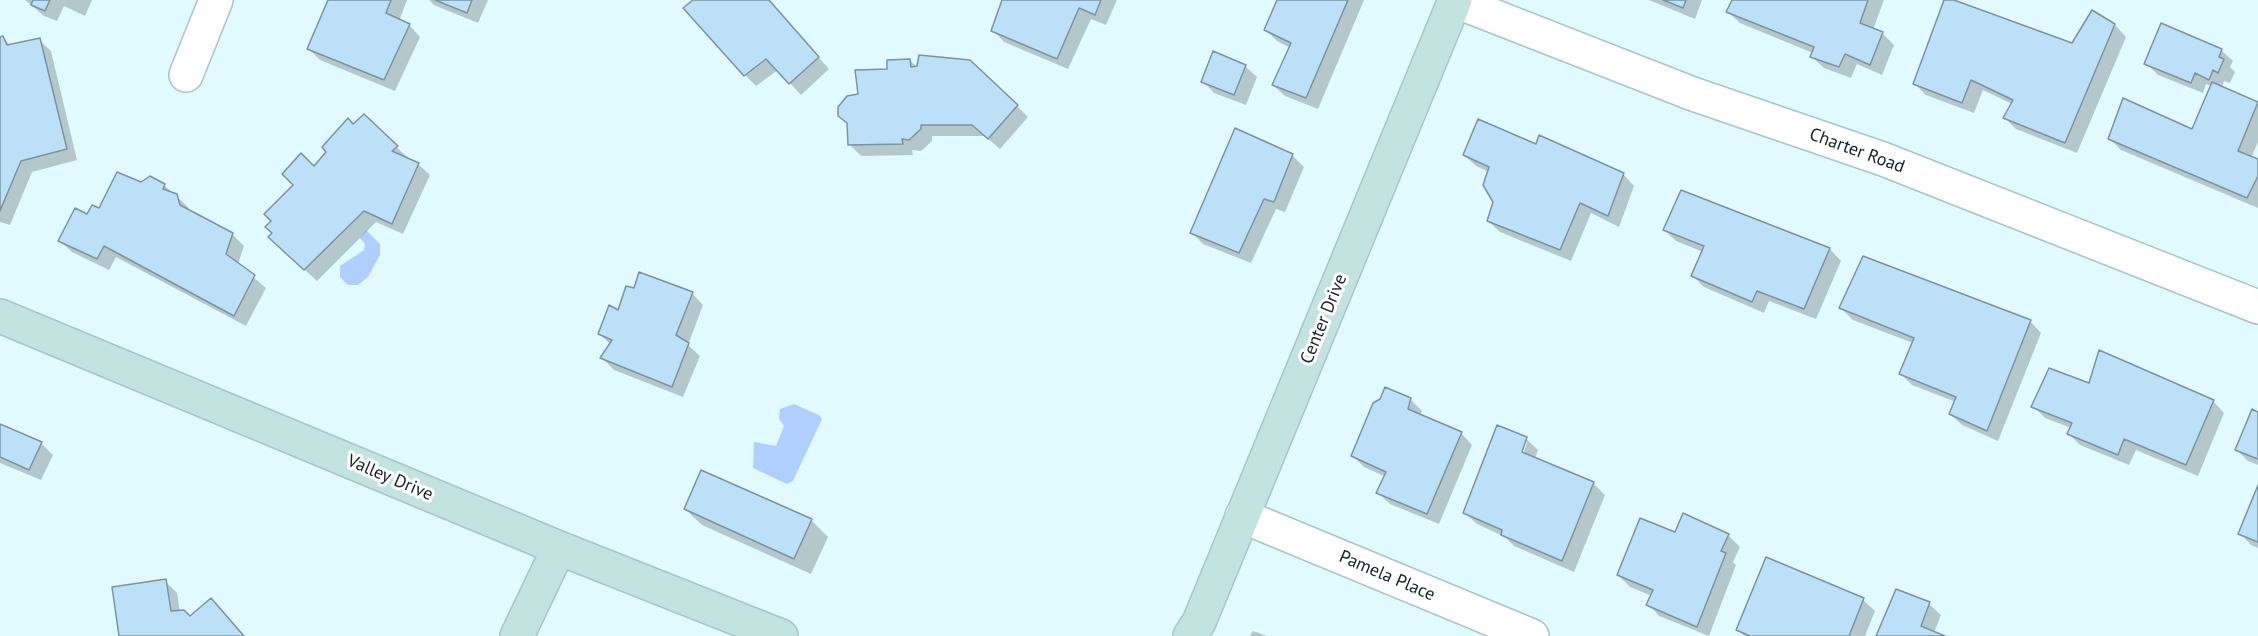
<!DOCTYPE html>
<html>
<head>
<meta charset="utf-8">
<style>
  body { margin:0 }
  canvas { display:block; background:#e1faff }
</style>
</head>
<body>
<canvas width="2258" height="636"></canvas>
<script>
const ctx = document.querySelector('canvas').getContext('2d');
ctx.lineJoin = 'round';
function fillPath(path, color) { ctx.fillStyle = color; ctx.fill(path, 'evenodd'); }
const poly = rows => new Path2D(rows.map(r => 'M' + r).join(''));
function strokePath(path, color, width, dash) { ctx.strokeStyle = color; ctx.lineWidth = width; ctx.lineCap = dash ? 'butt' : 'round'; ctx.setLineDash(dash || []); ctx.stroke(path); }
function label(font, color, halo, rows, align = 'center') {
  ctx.font = font + ' "PT Sans",sans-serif'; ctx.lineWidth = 6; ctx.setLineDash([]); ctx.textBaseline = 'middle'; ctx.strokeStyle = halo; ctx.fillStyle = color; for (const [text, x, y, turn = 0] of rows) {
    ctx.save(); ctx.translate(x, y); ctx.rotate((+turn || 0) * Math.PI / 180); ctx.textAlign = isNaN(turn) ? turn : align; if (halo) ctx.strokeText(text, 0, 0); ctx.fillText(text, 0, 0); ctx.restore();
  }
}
const water = poly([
  [366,230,380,244,380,255,368,277,358,285,348,285,340,277,340,266,364,250,365,244,360,238],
  [794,404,819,415,822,419,793,481,787,484,753,468,754,442,776,446,784,426,779,419,780,409]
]);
const shadow = poly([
  [25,0,92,0,85,16,64,6,57,21,44,16],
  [330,0,407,0,399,21,409,25,420,37,395,91,320,60,309,49],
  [429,0,488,0,478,23,434,5],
  [695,0,768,0,829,69,801,95,778,70,756,86,745,75],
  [1004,0,1117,0,1106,25,1091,19,1068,69,1004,42,993,30],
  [1279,0,1364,0,1318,109,1285,96,1273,85,1290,48,1277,41,1266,30],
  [1649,0,1702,0,1695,19],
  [1733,0,1884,0,1873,30,1882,33,1894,45,1882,75,1857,64,1851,78,1824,68,1812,57,1813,53,1740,23,1728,12],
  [1946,0,2073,45,2093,12,2115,25,2126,37,2077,153,2016,129,2005,118,2012,104,1983,90,1974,113,1926,95,1914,83],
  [0,38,3,38,11,46,39,40,51,51,77,160,32,172,10,225,0,222],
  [2221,50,2233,61,2230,67,2235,72,2230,83,2224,81,2222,87,2258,104,2258,142,2251,158,2258,160,2258,208,2121,150,2110,139,2192,131,2212,86,2206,84,2203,93,2158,75,2146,63],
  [910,60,918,69,1017,106,1028,117,1000,149,985,136,932,136,932,141,921,151,912,150,913,155,861,156,849,144,860,96,889,70],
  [1245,66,1257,77,1246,105,1214,93,1203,81],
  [364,116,409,159,418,164,430,175,403,234,376,222,317,281,282,249,315,168],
  [1537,146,1623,174,1634,186,1619,227,1591,213,1571,261,1500,232,1488,221,1494,202,1489,172,1476,166,1464,155],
  [1292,155,1304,167,1285,212,1276,209,1251,263,1203,244,1192,233],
  [141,184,164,185,188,207,190,211,233,235,244,246,238,264,266,288,246,326,116,257,109,270,72,252,60,241,88,216],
  [1681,192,1830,249,1841,261,1816,319,1769,301,1764,313,1704,287,1693,276,1703,252,1676,241,1664,230],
  [692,293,703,305,688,345,700,356,683,397,614,370,602,358,611,345,600,334,618,312],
  [1841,308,2030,321,2041,333,1998,441,1962,425,1950,414,1956,402,1912,385,1901,374,1913,343,1853,320],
  [2090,385,2213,401,2224,413,2198,476,2136,450,2129,465,2080,445,2069,434,2071,428,2045,418,2033,406],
  [1410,399,1422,411,1420,416,1461,433,1472,445,1439,524,1390,504,1378,493,1386,477,1364,467,1353,456],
  [2258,413,2258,465,2248,461,2236,449],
  [0,425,42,444,53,455,41,480,0,463],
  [1526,439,1538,450,1535,458,1593,483,1605,495,1574,572,1514,546,1505,537,1477,524,1465,513],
  [1524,442,1527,442,1522,459,1519,458],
  [2258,489,2258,548,2251,545,2240,533],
  [685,509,811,520,828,537,811,574,702,525],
  [1675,533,1728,535,1740,547,1733,562,1736,565,1709,636,1659,616,1648,604,1652,596,1630,587,1618,575],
  [165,581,177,593,180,612,190,618,244,636,121,636],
  [1863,600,1875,611,1865,636,1744,636,1738,629],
  [1929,604,1941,615,1934,633,1941,636,1878,636],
  [1253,631,1267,636,1250,636]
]);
const building = poly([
  [33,0,50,0,45,11,31,5,33,0],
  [328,0,391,0,386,13,410,24,384,80,307,49,328,0],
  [435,0,472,0,467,13,435,0],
  [693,0,769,0,819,57,789,84,766,59,744,76,683,8,693,0],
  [1002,0,1101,0,1095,15,1079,8,1057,59,991,31,1002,0],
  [1277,0,1348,0,1306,98,1272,85,1291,43,1264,30,1277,0],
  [1663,0,1686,0,1683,8,1663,0],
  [1732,0,1868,0,1860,23,1883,32,1870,65,1845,54,1839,67,1810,57,1814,47,1726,12,1732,0],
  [1944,0,1954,0,2072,43,2092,10,2115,24,2065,143,2003,118,2013,100,1971,80,1962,103,1913,84,1944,0],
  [2161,23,2222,49,2219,57,2224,59,2218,73,2213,70,2209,80,2195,73,2191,83,2144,64,2161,23],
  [3,36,7,45,40,38,67,149,21,161,0,211,0,37,3,36],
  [1213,51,1246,65,1234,95,1201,82,1213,51],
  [919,55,970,60,1018,105,988,139,972,125,921,125,921,129,909,140,902,139,903,144,848,145,847,123,838,116,838,107,847,96,858,94,855,70,887,69,887,60,910,59,911,67,917,66,919,55],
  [2212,82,2258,102,2238,151,2258,159,2258,176,2247,198,2108,139,2123,98,2192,129,2212,82],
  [364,114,398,146,392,151,419,163,392,224,364,211,304,270,268,237,272,233,265,227,271,221,264,214,293,185,282,174,301,153,314,166,326,152,322,147,348,118,353,124,364,114],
  [1478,119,1536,144,1539,135,1624,173,1608,216,1580,203,1560,250,1487,221,1493,202,1483,185,1489,167,1463,155,1478,119],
  [1235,128,1293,154,1274,202,1264,199,1239,253,1190,233,1235,128],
  [117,172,141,182,150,176,165,184,163,189,177,194,180,205,233,233,226,254,255,275,234,316,104,246,97,259,58,241,75,208,87,214,92,205,99,208,117,172],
  [1681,190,1830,248,1804,309,1757,291,1752,302,1691,276,1704,246,1663,230,1681,190],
  [1863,256,2031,320,1987,431,1949,414,1956,397,1899,374,1914,338,1839,308,1863,256],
  [639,272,693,292,676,335,689,343,672,387,600,358,612,340,598,334,609,305,618,310,626,286,634,288,639,272],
  [2099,350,2214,400,2186,465,2124,439,2118,455,2067,434,2072,423,2031,407,2049,368,2089,383,2099,350],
  [1385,387,1411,398,1408,409,1462,432,1427,514,1376,493,1386,472,1351,456,1373,403,1380,399,1385,387],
  [2252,409,2258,412,2258,459,2235,450,2252,409],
  [0,424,42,442,29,470,0,457,0,424],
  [1497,425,1527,437,1522,452,1594,482,1562,561,1501,535,1502,530,1463,513,1497,425],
  [701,470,812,519,794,559,684,509,701,470],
  [2258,485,2258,542,2238,534,2258,485],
  [1683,513,1729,534,1721,551,1726,553,1697,627,1646,605,1653,590,1617,575,1640,518,1675,532,1683,513],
  [1766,557,1864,598,1849,636,1750,636,1736,630,1766,557],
  [166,579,171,611,184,610,190,616,211,598,244,636,119,636,112,587,166,579],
  [1896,589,1930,602,1921,626,1945,636,1876,636,1896,589]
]);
const street = poly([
  [1455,1,1693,94,1883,159,2258,307],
  [186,75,216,0],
  [1242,516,1532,636]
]);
const secondary = poly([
  [0,316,559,548,781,636],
  [517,636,559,548],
  [1190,636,1199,622,1455,0]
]);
const streetNames = [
  ["Charter Road",1857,151,20],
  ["Center Drive",1324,319,-68],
  ["Valley Drive",390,478,23],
  ["Pamela Place",1387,576,23]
];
fillPath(water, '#b0cfff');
fillPath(shadow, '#0003');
fillPath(building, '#bbe0f7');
strokePath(building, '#7c93a1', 1.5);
strokePath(street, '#a7c5cb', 36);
strokePath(secondary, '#a7c5cb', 36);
strokePath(street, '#fff', 33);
strokePath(secondary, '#c2e3e0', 33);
label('18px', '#152022', '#fff', streetNames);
</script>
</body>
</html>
